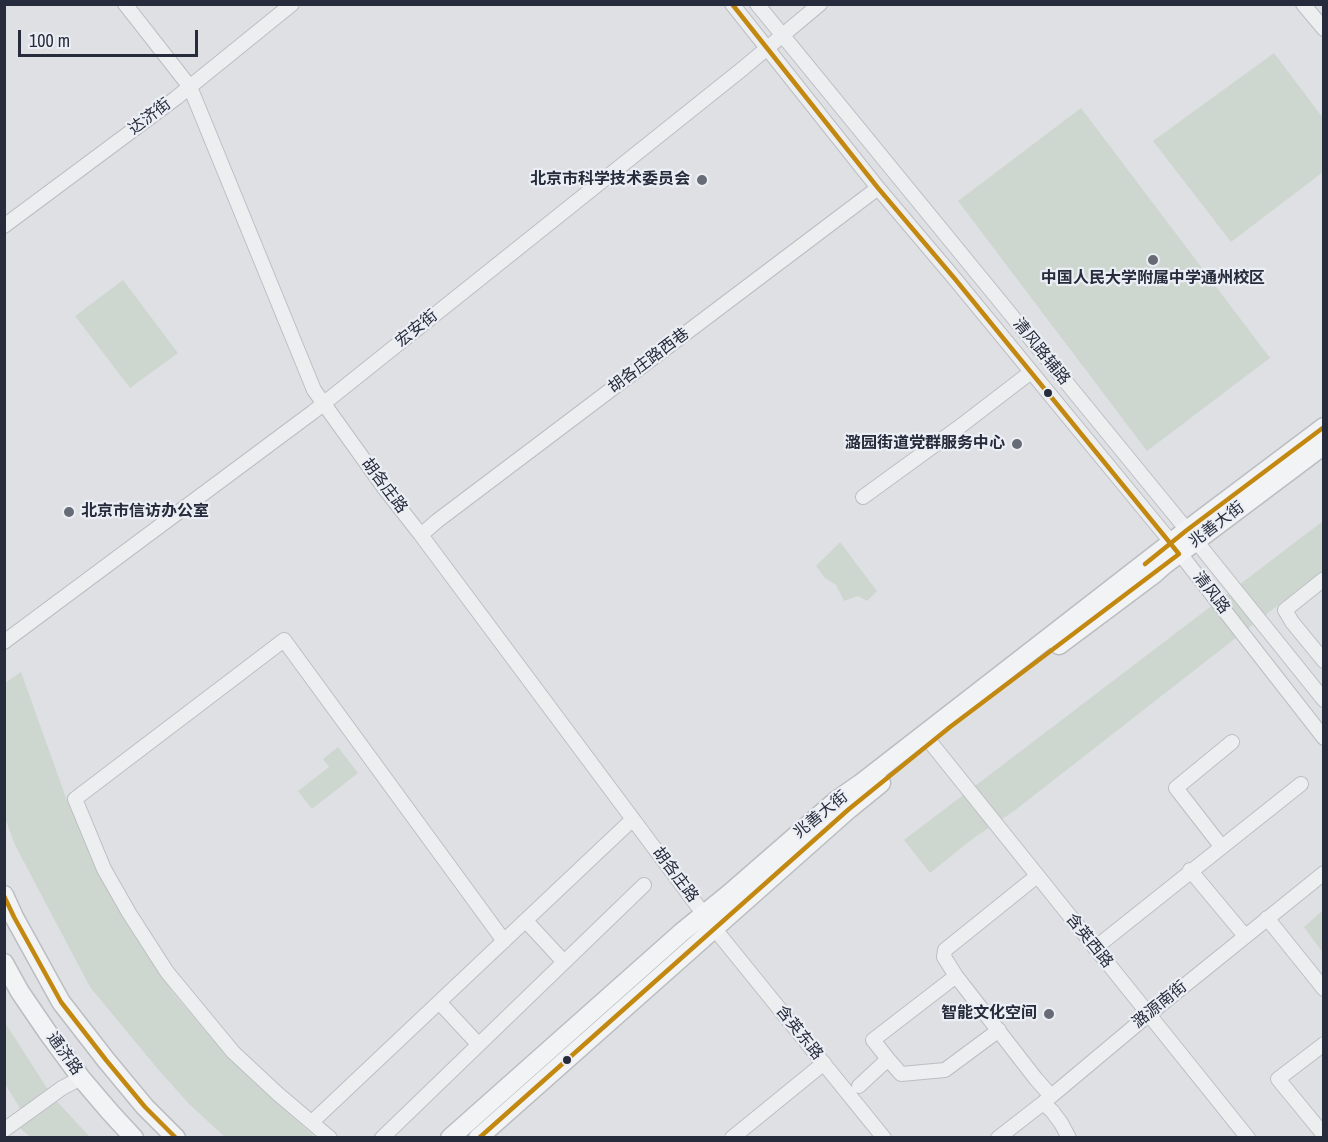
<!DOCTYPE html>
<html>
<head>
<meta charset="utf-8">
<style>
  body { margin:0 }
  #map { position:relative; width:1328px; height:1142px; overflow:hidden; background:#dee0e4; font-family:"Archivo Narrow",sans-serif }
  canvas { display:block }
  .frame { position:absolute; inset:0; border:6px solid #262c3b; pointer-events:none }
  .scale { position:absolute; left:18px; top:30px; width:180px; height:27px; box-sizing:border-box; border:3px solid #262c3b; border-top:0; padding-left:8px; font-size:18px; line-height:21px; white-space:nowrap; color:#262c3b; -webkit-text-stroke:4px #ebeef4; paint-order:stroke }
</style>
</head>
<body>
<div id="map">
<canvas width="1328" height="1142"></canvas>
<div class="frame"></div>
<div class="scale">100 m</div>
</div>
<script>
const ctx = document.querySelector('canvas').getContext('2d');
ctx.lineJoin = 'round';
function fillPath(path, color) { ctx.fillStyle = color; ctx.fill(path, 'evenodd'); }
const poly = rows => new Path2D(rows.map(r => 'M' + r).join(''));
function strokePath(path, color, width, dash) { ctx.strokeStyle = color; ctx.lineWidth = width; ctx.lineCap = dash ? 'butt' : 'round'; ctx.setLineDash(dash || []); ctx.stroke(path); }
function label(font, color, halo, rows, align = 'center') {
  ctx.font = font + ' "Archivo Narrow","Noto Sans SC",sans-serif'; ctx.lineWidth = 4.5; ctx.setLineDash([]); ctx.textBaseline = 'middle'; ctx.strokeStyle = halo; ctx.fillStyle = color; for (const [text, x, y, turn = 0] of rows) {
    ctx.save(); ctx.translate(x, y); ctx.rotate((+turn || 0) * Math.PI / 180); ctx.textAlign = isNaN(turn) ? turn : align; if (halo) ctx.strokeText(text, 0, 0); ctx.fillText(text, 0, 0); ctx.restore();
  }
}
const green = poly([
  [1274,53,1323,118,1323,172,1231,242,1153,141],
  [1081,108,1270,358,1147,451,958,201],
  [123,280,178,353,130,388,75,316],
  [1323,521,1323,570,1014,811,975,837,930,873,904,840],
  [840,542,877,591,867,601,858,596,844,601,836,585,825,578,816,566],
  [21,672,66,798,97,868,131,931,174,994,207,1033,251,1080,315,1137,225,1137,189,1104,156,1067,90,987,15,845,5,818,5,683],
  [338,747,358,773,312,809,298,791,329,767,323,759],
  [1323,910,1323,953,1304,927],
  [4,1021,52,1096,90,1137,30,1137,20,1128,28,1121,5,1084]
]);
const minor = poly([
  [125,4,190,87,314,390,385,489,421,535,714,928,884,1138],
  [732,4,878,188,955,279,1171,542,1324,738],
  [757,4,1196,541,1324,700],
  [1303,4,1324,29],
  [4,226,176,98,292,4],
  [863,497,958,428,1031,372],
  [421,535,437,521,878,188],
  [1324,579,1285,610,1292,622,1324,661],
  [4,642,313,412,741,70,820,4],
  [931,743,1248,1138],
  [1221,846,1176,788,1232,742],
  [1190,870,1245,936],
  [1037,876,945,950,944,957,956,976,1036,1079,1051,1096],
  [1267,918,1324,989],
  [526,921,564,962],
  [1095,948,1301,784],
  [439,1002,478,1044],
  [1324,1044,1278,1079,1324,1135],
  [888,1059,873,1040,956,976],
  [859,1086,888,1059,901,1074,945,1070,999,1030],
  [1043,1103,1052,1111,1061,1123,1069,1138],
  [312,1122,633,819],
  [4,1130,62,1088,81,1078],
  [330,1138,278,1094,233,1052,167,972,129,913,104,869,75,799,284,640,504,941],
  [382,1138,644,885],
  [732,1138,824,1063],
  [998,1138,1043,1103,1148,1015,1324,873]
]);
const major = poly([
  [1059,645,1154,574,1164,565,1324,445],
  [4,895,14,917,61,1002,106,1060,145,1107,176,1138],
  [4,963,20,992,48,1033,81,1078,110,1112,134,1138],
  [450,1138,682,932,729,894,837,800,860,784,1187,530,1324,427],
  [478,1138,849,809,881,783]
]);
const bus1 = poly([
  [1145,564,1187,530,1324,427],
  [4,896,14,917,61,1002,106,1060,145,1107,176,1138],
  [479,1138,849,809,950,727,1179,554,955,279,878,188,732,4]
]);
const markers = [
  [702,180,6,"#666b76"],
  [1153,260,6,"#666b76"],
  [1048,393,5,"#262c3b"],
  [1017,444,6,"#666b76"],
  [69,512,6,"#666b76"],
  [1049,1014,6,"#666b76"],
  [567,1060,5,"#262c3b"]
];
const streetNames = [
  ["达济街",150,117,-37],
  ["宏安街",417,329,-39],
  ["清风路辅路",1041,352,51],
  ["胡各庄路西巷",649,361,-37],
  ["胡各庄路",384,486,53],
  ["兆善大街",1217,525,-37],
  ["清风路",1211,593,52],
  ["兆善大街",821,815,-39],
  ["胡各庄路",675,875,53],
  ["含英西路",1089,941,51],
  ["潞源南街",1160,1005,-39],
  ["含英东路",799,1033,51],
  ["通济路",64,1054,54]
];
const poiNames = [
  ["北京市科学技术委员会",690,180],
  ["中国人民大学附属中学通州校区",1153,279,"center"],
  ["潞园街道党群服务中心",1005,444],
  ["北京市信访办公室",81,512,"left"],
  ["智能文化空间",1037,1014]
];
fillPath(green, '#ced7cf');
strokePath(minor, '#bcbec2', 16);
strokePath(major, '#bbbdc1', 21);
strokePath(minor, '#edeef0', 14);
strokePath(major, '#f2f3f4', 18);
strokePath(bus1, '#c3880f', 4.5);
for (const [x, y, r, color] of markers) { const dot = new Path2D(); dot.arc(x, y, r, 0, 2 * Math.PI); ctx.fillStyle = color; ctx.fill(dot); strokePath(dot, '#ebeef4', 2); }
label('16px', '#262c3b', '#ebeef4', streetNames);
label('bold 16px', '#262c3b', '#ebeef4', poiNames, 'right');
</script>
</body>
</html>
